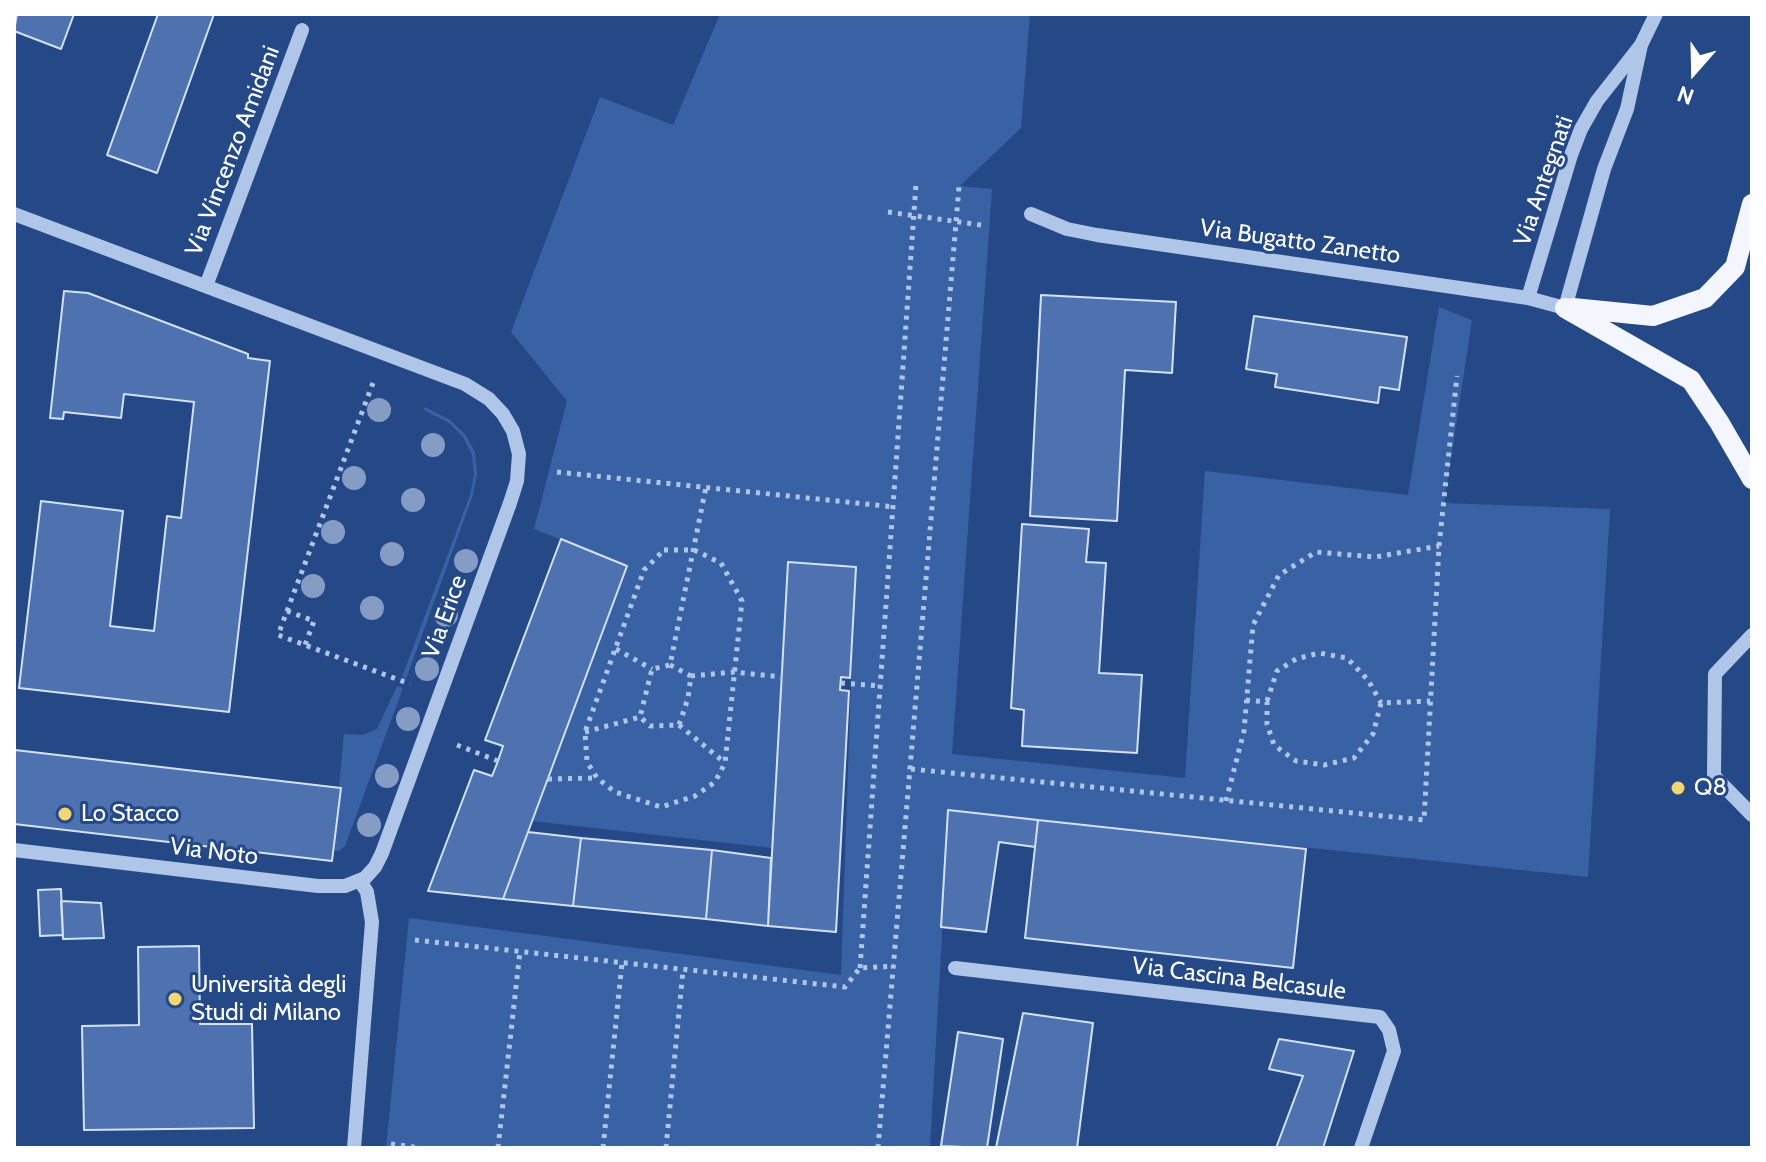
<!DOCTYPE html>
<html>
<head>
<meta charset="utf-8">
<style>
  body { margin:0 }
  #map { position:relative; width:1766px; height:1162px; overflow:hidden; background:#254987; font-family:Cabin,sans-serif }
  canvas { display:block }
  .frame { position:absolute; inset:0; border:16px solid #fff; pointer-events:none }
  .north { position:absolute; left:1654px; top:32px; width:80px; height:80px; -webkit-text-stroke:6px #254987; paint-order:stroke; rotate:200deg; font-size:22px; font-weight:700; line-height:32px; text-align:center; color:#fff }
  .north::after { content:''; display:block; margin:auto; width:28px; height:36px; background:#fff; clip-path:polygon(50% 0,100% 100%,50% 72%,0 100%) }
</style>
</head>
<body>
<div id="map">
<canvas width="1766" height="1162"></canvas>
<div class="frame"></div>
<div class="north">N</div>
</div>
<script>
const ctx = document.querySelector('canvas').getContext('2d');
ctx.lineJoin = 'round';
function fillPath(path, color) { ctx.fillStyle = color; ctx.fill(path, 'evenodd'); }
const poly = rows => new Path2D(rows.map(r => 'M' + r).join(''));
function strokePath(path, color, width, dash) { ctx.strokeStyle = color; ctx.lineWidth = width; ctx.lineCap = dash ? 'butt' : 'round'; ctx.setLineDash(dash || []); ctx.stroke(path); }
function label(font, color, halo, rows, align = 'center') {
  ctx.font = font + ' Cabin,sans-serif'; ctx.lineWidth = 6; ctx.setLineDash([]); ctx.textBaseline = 'middle'; ctx.strokeStyle = halo; ctx.fillStyle = color; for (const [text, x, y, turn = 0] of rows) {
    ctx.save(); ctx.translate(x, y); ctx.rotate((+turn || 0) * Math.PI / 180); ctx.textAlign = isNaN(turn) ? turn : align; if (halo) ctx.strokeText(text, 0, 0); ctx.fillText(text, 0, 0); ctx.restore();
  }
}
const green = poly([
  [720,14,1030,14,1021,128,960,186,992,189,952,754,1185,778,1205,471,1408,495,1439,307,1472,320,1444,503,1610,509,1588,877,949,810,930,1148,386,1148,409,918,841,975,855,567,788,562,772,848,532,821,627,566,534,529,567,401,511,332,600,97,673,125],
  [425,407,450,420,465,434,475,452,477,474,473,495,406,679,402,677,470,495,474,475,472,455,463,437,449,423,424,410],
  [397,686,403,688,345,846,339,851,333,851,344,734,363,735,377,729]
]);
const building = poly([
  [17,14,74,14,61,49,14,31,17,14],
  [158,14,214,14,157,173,107,155,158,14],
  [64,291,88,293,248,354,248,358,270,361,229,712,19,688,41,501,123,511,110,626,154,631,167,516,181,518,194,402,124,394,121,418,64,412,63,419,50,418,64,291],
  [1041,295,1176,302,1172,373,1125,370,1117,521,1030,516,1041,295],
  [1254,316,1407,337,1399,390,1380,387,1378,403,1275,387,1277,374,1246,369,1254,316],
  [1022,524,1089,529,1086,562,1106,563,1099,673,1142,675,1137,753,1022,746,1024,710,1011,708,1022,524],
  [561,539,627,566,528,832,503,899,428,891,474,770,492,776,498,761,503,746,485,740,561,539],
  [788,562,856,567,850,678,841,677,840,690,849,691,836,932,768,926,788,562],
  [15,750,341,788,332,861,14,824,15,750],
  [948,810,1038,820,1035,847,999,842,986,932,941,927,948,810],
  [1038,820,1306,849,1293,968,1025,938,1038,820],
  [528,832,581,838,573,906,503,899,528,832],
  [581,838,712,850,706,919,573,906,581,838],
  [712,850,771,858,768,926,706,919,712,850],
  [61,889,63,935,40,936,38,890,61,889],
  [61,901,101,903,104,938,63,939,61,901],
  [199,946,200,1024,252,1024,254,1128,84,1130,82,1026,139,1025,138,947,199,946],
  [1023,1013,1093,1023,1077,1148,996,1148,1023,1013],
  [958,1032,1003,1039,987,1148,941,1146,958,1032],
  [1279,1039,1354,1051,1323,1148,1276,1148,1303,1076,1269,1069,1279,1039]
]);
const path = poly([
  [888,212,981,225],
  [373,383,278,635,410,684],
  [557,472,895,507],
  [664,550,694,550,721,563,742,601,725,763,715,782,695,796,661,807,615,792,597,778,587,762,585,732,644,570,664,550],
  [287,611,314,621,305,645],
  [616,649,652,669],
  [670,665,691,676,688,698,679,725,650,726,640,717,652,669,670,665,706,487],
  [691,676,734,672,782,677],
  [841,683,881,686],
  [1246,700,1267,702,1267,724,1274,745,1296,761,1324,765,1354,758,1373,734,1381,703,1430,701],
  [1267,701,1277,671,1296,659,1319,653,1347,658,1368,680,1381,703],
  [679,725,724,762],
  [585,732,640,717],
  [457,745,498,761],
  [911,769,1424,820,1439,546,1457,376],
  [548,779,596,778],
  [1226,801,1244,731,1253,625,1279,575,1316,552,1375,557,1439,546],
  [415,940,845,987,860,968,894,966],
  [860,968,916,184],
  [391,1144,421,1148],
  [498,1148,520,951],
  [603,1148,622,963],
  [666,1148,683,970],
  [878,1148,959,187]
]);
const minor = poly([
  [14,214,465,384,489,399,503,414,513,431,519,454,517,481,510,503,382,853,375,867,365,878,345,886,318,886,14,850],
  [1031,214,1067,229,1097,235,1528,298,1565,308,1604,169,1627,109,1641,45],
  [206,286,302,30],
  [1528,298,1571,155,1581,129,1597,101,1641,45,1656,14],
  [1752,635,1715,674,1714,776,1752,815],
  [955,968,1380,1017,1389,1030,1394,1051,1361,1148],
  [354,1148,372,922,367,892,360,881]
]);
const major = poly([
  [1565,308,1691,380,1719,422,1752,479],
  [1573,308,1653,316,1705,298,1735,267,1752,204]
]);
const trees = [
  [379,410],
  [433,445],
  [354,478],
  [413,500],
  [333,532],
  [392,554],
  [466,561],
  [313,586],
  [372,608],
  [446,615],
  [427,669],
  [408,719],
  [387,776],
  [369,825]
];
const markers = [
  [1678,788,8,"#f3d774"],
  [65,814,8,"#f3d774"],
  [175,999,8,"#f3d774"]
];
const streetNames = [
  ["Via Vincenzo Amidani",233,151,-69],
  ["Via Antegnati",1544,181,-71],
  ["Via Bugatto Zanetto",1300,242,8],
  ["Via Erice",445,617,-70],
  ["Via Noto",214,852,7],
  ["Via Cascina Belcasule",1239,979,7]
];
const poiNames = [
  ["Q8",1694,788],
  ["Lo Stacco",81,814],
  ["Università degli",191,985],
  ["Studi di Milano",191,1013]
];
fillPath(green, '#3962a4');
fillPath(building, '#4d72af');
strokePath(building, '#d4e1f7', 2);
strokePath(path, '#b0c6e9', 5, [4, 6]);
strokePath(minor, '#b0c6e9', 14);
strokePath(major, '#f3f6fe', 20);
ctx.fillStyle = '#859dc5';
for (const [x, y] of trees) { ctx.beginPath(); ctx.arc(x, y, 12, 0, 2 * Math.PI); ctx.fill(); }
for (const [x, y, r, color] of markers) { const dot = new Path2D(); dot.arc(x, y, r, 0, 2 * Math.PI); ctx.fillStyle = color; ctx.fill(dot); strokePath(dot, '#254987', 3); }
label('24px', '#fff', '#254987', streetNames);
label('24px', '#fff', '#254987', poiNames, 'left');
</script>
</body>
</html>
